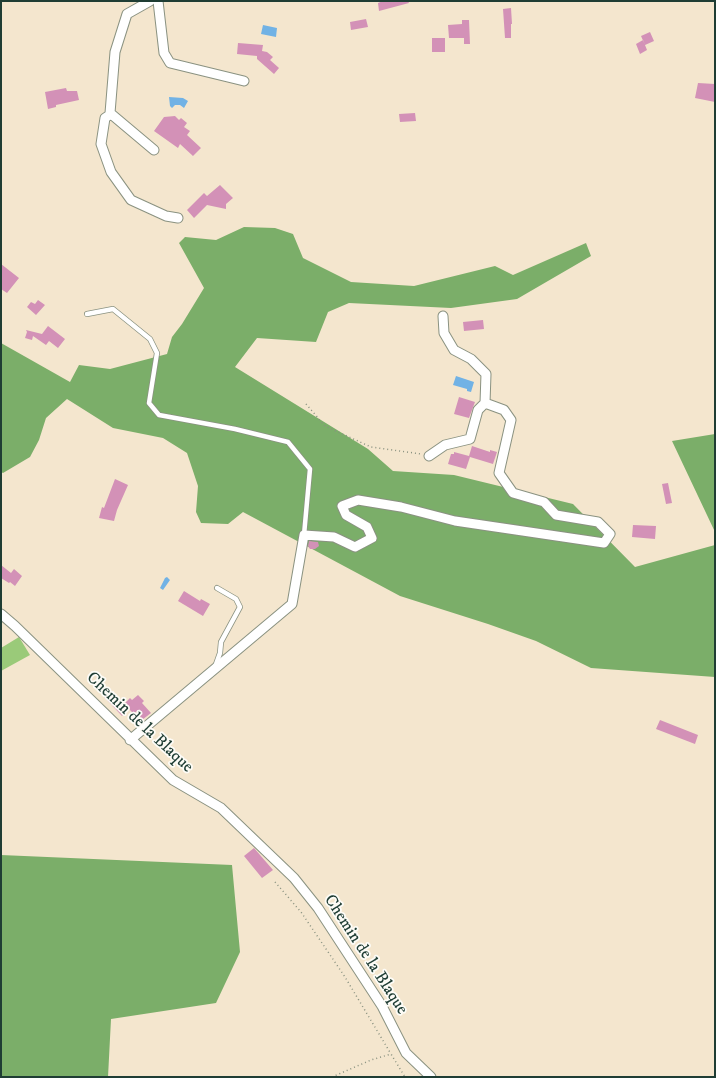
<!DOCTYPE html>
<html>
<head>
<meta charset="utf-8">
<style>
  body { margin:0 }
  #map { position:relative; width:716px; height:1078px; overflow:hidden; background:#f4e6ce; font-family:"IM FELL DW Pica",serif }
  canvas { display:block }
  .frame { position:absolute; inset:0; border:2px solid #1f3d34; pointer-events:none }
</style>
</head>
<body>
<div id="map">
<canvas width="716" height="1078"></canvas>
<div class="frame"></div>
</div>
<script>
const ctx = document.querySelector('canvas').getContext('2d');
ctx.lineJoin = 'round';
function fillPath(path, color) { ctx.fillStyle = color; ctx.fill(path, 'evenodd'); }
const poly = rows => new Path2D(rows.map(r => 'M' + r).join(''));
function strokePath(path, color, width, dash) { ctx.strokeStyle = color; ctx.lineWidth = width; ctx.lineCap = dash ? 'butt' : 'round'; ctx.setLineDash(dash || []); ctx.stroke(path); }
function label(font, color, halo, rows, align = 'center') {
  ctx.font = font + ' "IM FELL DW Pica",serif'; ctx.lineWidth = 3.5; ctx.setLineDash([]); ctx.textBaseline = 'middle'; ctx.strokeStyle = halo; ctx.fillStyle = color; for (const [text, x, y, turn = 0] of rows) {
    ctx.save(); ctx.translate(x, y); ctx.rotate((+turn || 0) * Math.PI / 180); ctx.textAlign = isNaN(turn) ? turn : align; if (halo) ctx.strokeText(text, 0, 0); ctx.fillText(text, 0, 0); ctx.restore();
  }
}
const green = poly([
  [19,637,30,655,1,671,1,648]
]);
const forest = poly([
  [244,227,275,228,293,234,303,258,351,282,414,286,495,266,513,275,586,243,591,256,517,299,451,308,349,303,328,312,316,342,257,338,235,367,368,449,393,471,454,475,573,504,635,567,715,545,715,677,591,668,536,641,488,624,400,596,243,512,228,524,201,523,196,512,198,486,187,453,163,438,113,428,67,399,46,418,39,440,30,457,3,473,1,472,1,343,70,382,79,365,110,369,167,354,172,337,182,324,204,288,179,243,185,237,216,240],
  [715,434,715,532,672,441],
  [1,855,232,865,240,952,216,1003,111,1019,108,1077,1,1077]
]);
const water = poly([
  [263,25,277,28,276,37,261,34],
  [169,97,183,98,188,101,184,108,180,105,175,105,172,108,170,106],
  [456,376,474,382,471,392,467,391,467,389,453,385],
  [167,577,170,580,163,590,160,588,165,578]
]);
const building = poly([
  [383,1,408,1,409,3,379,11,378,3],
  [511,8,512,24,511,24,511,38,505,38,503,9],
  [366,19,368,27,351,30,350,22],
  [462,20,469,20,470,44,464,44,464,38,449,38,448,25,462,24],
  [650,32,654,41,645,45,641,36],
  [432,38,445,38,445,52,432,52],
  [643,40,647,50,640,54,636,44],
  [238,43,263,45,262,51,267,52,273,57,270,60,279,68,274,74,257,59,257,56,237,54],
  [698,83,715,84,715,102,695,98],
  [66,88,67,91,77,91,79,100,56,105,56,107,48,109,45,92],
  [415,113,416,121,400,122,399,114],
  [175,116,179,120,181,118,187,123,184,127,190,131,187,135,201,148,193,156,180,144,178,148,154,131,164,117],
  [220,185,233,198,226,204,226,209,207,205,194,218,187,210,204,193,207,196],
  [1,264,19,278,7,293,1,289],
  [38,300,45,305,36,315,27,307,31,302,35,304],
  [483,320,484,329,464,331,463,322],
  [48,326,65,339,58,348,49,341,46,345,33,336,32,340,25,338,27,332,26,330,42,334],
  [459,397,475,402,469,418,454,414],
  [472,446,490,452,490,450,497,452,493,464,470,457,466,469,448,464,451,454,454,454,454,452,469,456],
  [115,479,128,485,117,510,114,521,99,518,102,507,104,508],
  [668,483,672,503,666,504,662,484],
  [633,525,656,526,655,539,632,537],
  [309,541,318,542,319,546,315,549,310,549,308,546],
  [1,565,11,573,14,569,22,576,15,586,10,582,9,583,1,578],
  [184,591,200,601,201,599,210,604,203,616,178,601],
  [110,692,123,705,130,698,132,700,138,695,144,701,142,703,151,713,142,720,137,711,134,714,129,709,122,716,104,697],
  [660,720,698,735,695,744,656,729],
  [254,848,273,870,262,878,244,856]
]);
const path = poly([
  [306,404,325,426,371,447,421,454],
  [275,882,301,912,322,943,345,977,391,1054],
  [332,1077,371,1060,391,1054,405,1077]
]);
const service = poly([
  [87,314,113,309,150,339,157,353,149,403,159,415,235,429,288,442,310,469,304,535],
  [215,667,220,653,221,642,240,607,236,599,217,588]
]);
const minor = poly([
  [150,1,127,14,115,52,110,113,154,150],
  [158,1,164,53,170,63,244,81],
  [111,114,105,118,101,144,111,172,131,200,166,216,178,218],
  [443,316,444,333,454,350,471,359,486,374,485,403],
  [1,614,15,626,173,780,221,808,294,878,318,908,382,1006,406,1053,431,1077],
  [130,740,292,604,304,535,334,537,355,547,372,538,367,527,346,515,342,506,358,500,401,507,455,521,604,543,610,534,598,522,556,515,544,502,513,493,499,473,511,420,504,410,485,403,478,410,470,439,445,445,429,456]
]);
const streetNames = [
  ["Chemin de la Blaque",139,723,43],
  ["Chemin de la Blaque",365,955,57]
];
fillPath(green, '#9aca79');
fillPath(forest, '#7bae69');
fillPath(water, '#71b2e5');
fillPath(building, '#d391b7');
strokePath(service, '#8a9281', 6);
strokePath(minor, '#8a9281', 11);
strokePath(path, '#8a9281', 1.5, [1, 3]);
strokePath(service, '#fff', 4.5);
strokePath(minor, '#fff', 9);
label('17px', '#1f3d34', '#fdfcf7', streetNames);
</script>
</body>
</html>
